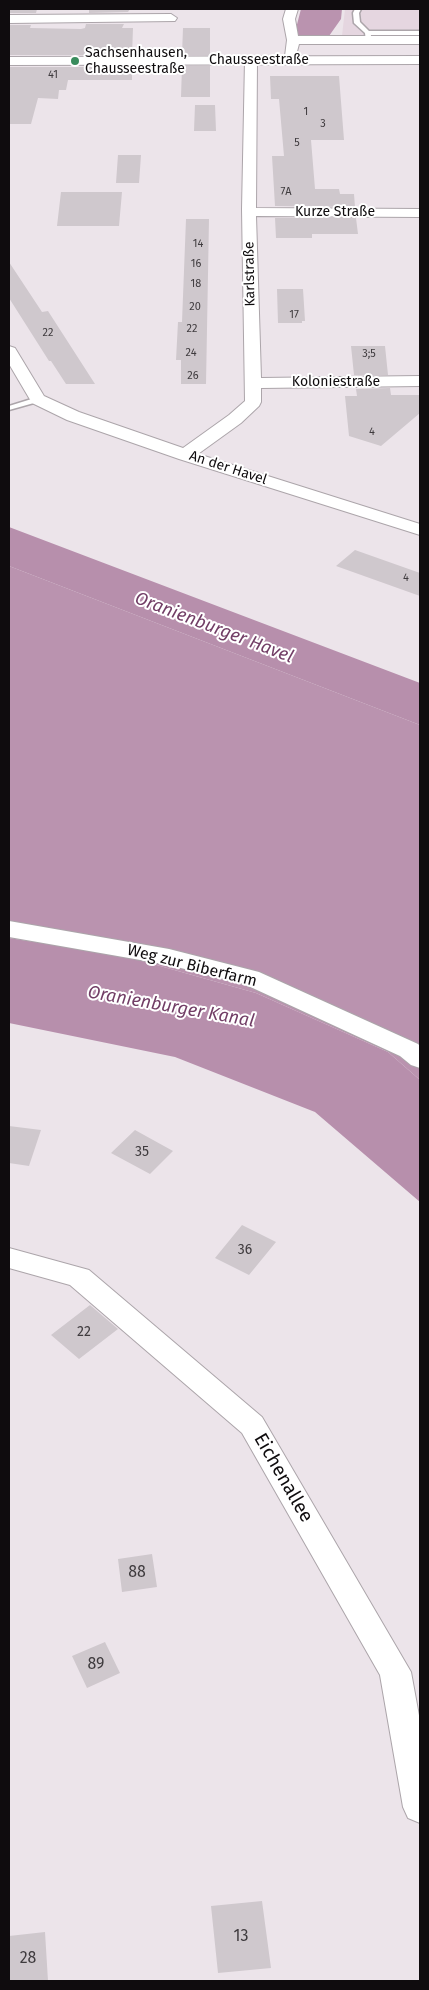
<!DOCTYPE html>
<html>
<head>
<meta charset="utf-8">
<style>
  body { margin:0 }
  #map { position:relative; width:429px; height:1990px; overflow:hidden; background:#ece4ea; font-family:"Fira Sans",sans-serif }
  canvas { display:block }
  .frame { position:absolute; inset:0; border:10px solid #0f0c0e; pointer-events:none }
</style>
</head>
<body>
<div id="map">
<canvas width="429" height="1990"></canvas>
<div class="frame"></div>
</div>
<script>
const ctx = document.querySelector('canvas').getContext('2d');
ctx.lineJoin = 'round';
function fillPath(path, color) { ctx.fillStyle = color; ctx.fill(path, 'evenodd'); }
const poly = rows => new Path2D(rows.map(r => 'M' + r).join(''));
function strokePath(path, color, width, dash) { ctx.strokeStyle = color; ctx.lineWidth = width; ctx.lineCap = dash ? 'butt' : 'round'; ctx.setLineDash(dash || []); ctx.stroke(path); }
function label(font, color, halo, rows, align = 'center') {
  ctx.font = font + ' "Fira Sans",sans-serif'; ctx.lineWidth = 4; ctx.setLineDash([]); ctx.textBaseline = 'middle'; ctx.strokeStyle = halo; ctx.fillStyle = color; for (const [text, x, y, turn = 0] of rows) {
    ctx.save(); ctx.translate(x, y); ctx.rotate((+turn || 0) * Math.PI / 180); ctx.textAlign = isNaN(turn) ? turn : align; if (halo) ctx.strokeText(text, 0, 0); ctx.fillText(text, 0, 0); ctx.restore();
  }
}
const built = poly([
  [345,9,420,9,420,36,342,36]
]);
const forest = poly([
  [301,9,342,9,341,19,329,36,307,38,294,36],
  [9,566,420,725,420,1080,388,1052,256,993,121,955,9,938]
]);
const water = poly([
  [9,527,420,683,420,725,9,566],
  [9,938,121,955,256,993,388,1052,420,1080,420,1202,315,1112,175,1057,9,1023]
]);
const building = poly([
  [9,9,37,9,36,13,9,13],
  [89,9,130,9,128,12,89,13],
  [86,24,124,24,122,28,133,28,132,55,9,55,9,25,31,25,30,28,81,29,85,28],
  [183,28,210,28,210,55,182,55],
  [182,66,210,66,210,97,181,97],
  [9,67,132,67,132,80,68,80,66,90,59,90,58,99,38,98,31,124,9,124],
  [270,76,339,76,344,140,311,140,315,189,339,189,340,194,354,194,355,207,275,206,272,156,284,156,279,99,271,99],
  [195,105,215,105,216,131,194,131],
  [118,155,141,155,139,183,116,183],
  [61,192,122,192,119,226,57,226],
  [275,218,356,218,358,234,312,234,312,238,276,238],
  [186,219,209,219,206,384,181,384,181,360,176,360,178,322,182,322],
  [9,262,42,312,48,311,95,384,66,384,51,361,49,361,9,298],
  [277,289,303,289,305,321,302,321,302,323,278,323],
  [351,346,385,346,388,375,354,375],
  [390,388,391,395,420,395,420,413,381,446,349,436,345,396,357,396,356,389],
  [355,550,420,573,420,596,336,566],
  [9,1126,41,1130,29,1166,9,1163],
  [135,1130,173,1151,150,1174,111,1153],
  [242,1225,276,1242,249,1275,215,1258],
  [90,1305,118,1329,79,1359,51,1335],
  [152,1554,157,1587,122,1592,118,1559],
  [105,1642,120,1673,87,1688,72,1656],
  [262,1901,271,1968,218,1973,211,1906],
  [45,1932,48,1981,9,1981,9,1936]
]);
const lane = poly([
  [355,9,361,9,359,13,360,22,369,31,420,31,420,35,371,35,370,41,366,41,365,33,354,23,353,13,355,9],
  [38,397,41,397,41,401,9,410,9,406,38,397]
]);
const street = poly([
  [286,9,298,9,295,19,298,36,420,36,420,44,299,44,295,59,287,59,285,56,287,40,283,19,286,9],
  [171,14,177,18,175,21,9,23,9,15,171,14],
  [251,56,257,60,256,208,420,209,420,217,256,216,261,378,420,376,420,386,261,388,261,402,259,406,241,423,198,454,420,524,420,535,179,459,67,420,32,403,9,364,9,346,15,348,44,396,79,412,183,448,229,415,245,401,242,209,245,60,251,56],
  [9,921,169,949,259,972,418,1044,420,1046,420,1068,411,1065,400,1056,244,984,169,965,9,937,9,921],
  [9,1248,89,1270,262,1417,411,1672,420,1721,420,1823,408,1818,403,1807,380,1675,242,1433,70,1285,9,1268,9,1248]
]);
const secondary = poly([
  [420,56,420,64,9,65,9,57,420,56]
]);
const markers = [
  [75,61,5,"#398c5d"]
];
const farNumbernames = [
  ["41",53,75],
  ["1",306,112],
  ["3",323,124],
  ["5",297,143],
  ["7A",286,192],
  ["14",198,244],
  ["16",196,264],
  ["18",196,284],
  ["20",195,307],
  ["17",294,315],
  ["22",192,329],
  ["22",48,333],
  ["24",191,353],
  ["3;5",369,354],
  ["26",193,376],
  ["4",372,432],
  ["4",406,578]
];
const farPoinames = [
  ["Sachsenhausen,",85,53],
  ["Chausseestraße",85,69]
];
const farStreetnames = [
  ["Chausseestraße",259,60],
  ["Kurze Straße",335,212],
  ["Karlstraße",250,274,-91],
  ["Koloniestraße",336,382],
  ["An der Havel",228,468,18]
];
const numberNames = [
  ["35",142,1152],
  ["36",245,1250],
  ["22",84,1332]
];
const streetNames = [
  ["Weg zur Biberfarm",192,966,14]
];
const nearNumbernames = [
  ["88",137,1573],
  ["89",96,1665],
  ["13",241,1937],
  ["28",28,1959]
];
const waterNames = [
  ["Oranienburger Havel",214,628,21],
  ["Oranienburger Kanal",171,1007,10]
];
const nearStreetnames = [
  ["Eichenallee",283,1478,60]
];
fillPath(built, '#e5d6e0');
fillPath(forest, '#ba93af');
fillPath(water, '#b78fac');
fillPath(building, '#cfc8cd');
strokePath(lane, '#aca5aa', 3);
strokePath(street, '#aca5aa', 2);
strokePath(secondary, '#aca5aa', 2);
fillPath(lane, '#fff');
fillPath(street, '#fff');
fillPath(secondary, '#fff');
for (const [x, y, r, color] of markers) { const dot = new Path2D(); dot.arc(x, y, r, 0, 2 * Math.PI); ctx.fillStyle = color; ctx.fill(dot); strokePath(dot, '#fff', 2); }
label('11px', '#3f3b3e', null, farNumbernames);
label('14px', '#0f0c0e', '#fff', farPoinames, 'left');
label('14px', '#0f0c0e', '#fff', farStreetnames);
label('14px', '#3f3b3e', null, numberNames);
label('16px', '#0f0c0e', '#fff', streetNames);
label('16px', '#3f3b3e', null, nearNumbernames);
label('italic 18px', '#723e66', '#fff', waterNames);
label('19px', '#0f0c0e', '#fff', nearStreetnames);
</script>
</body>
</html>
